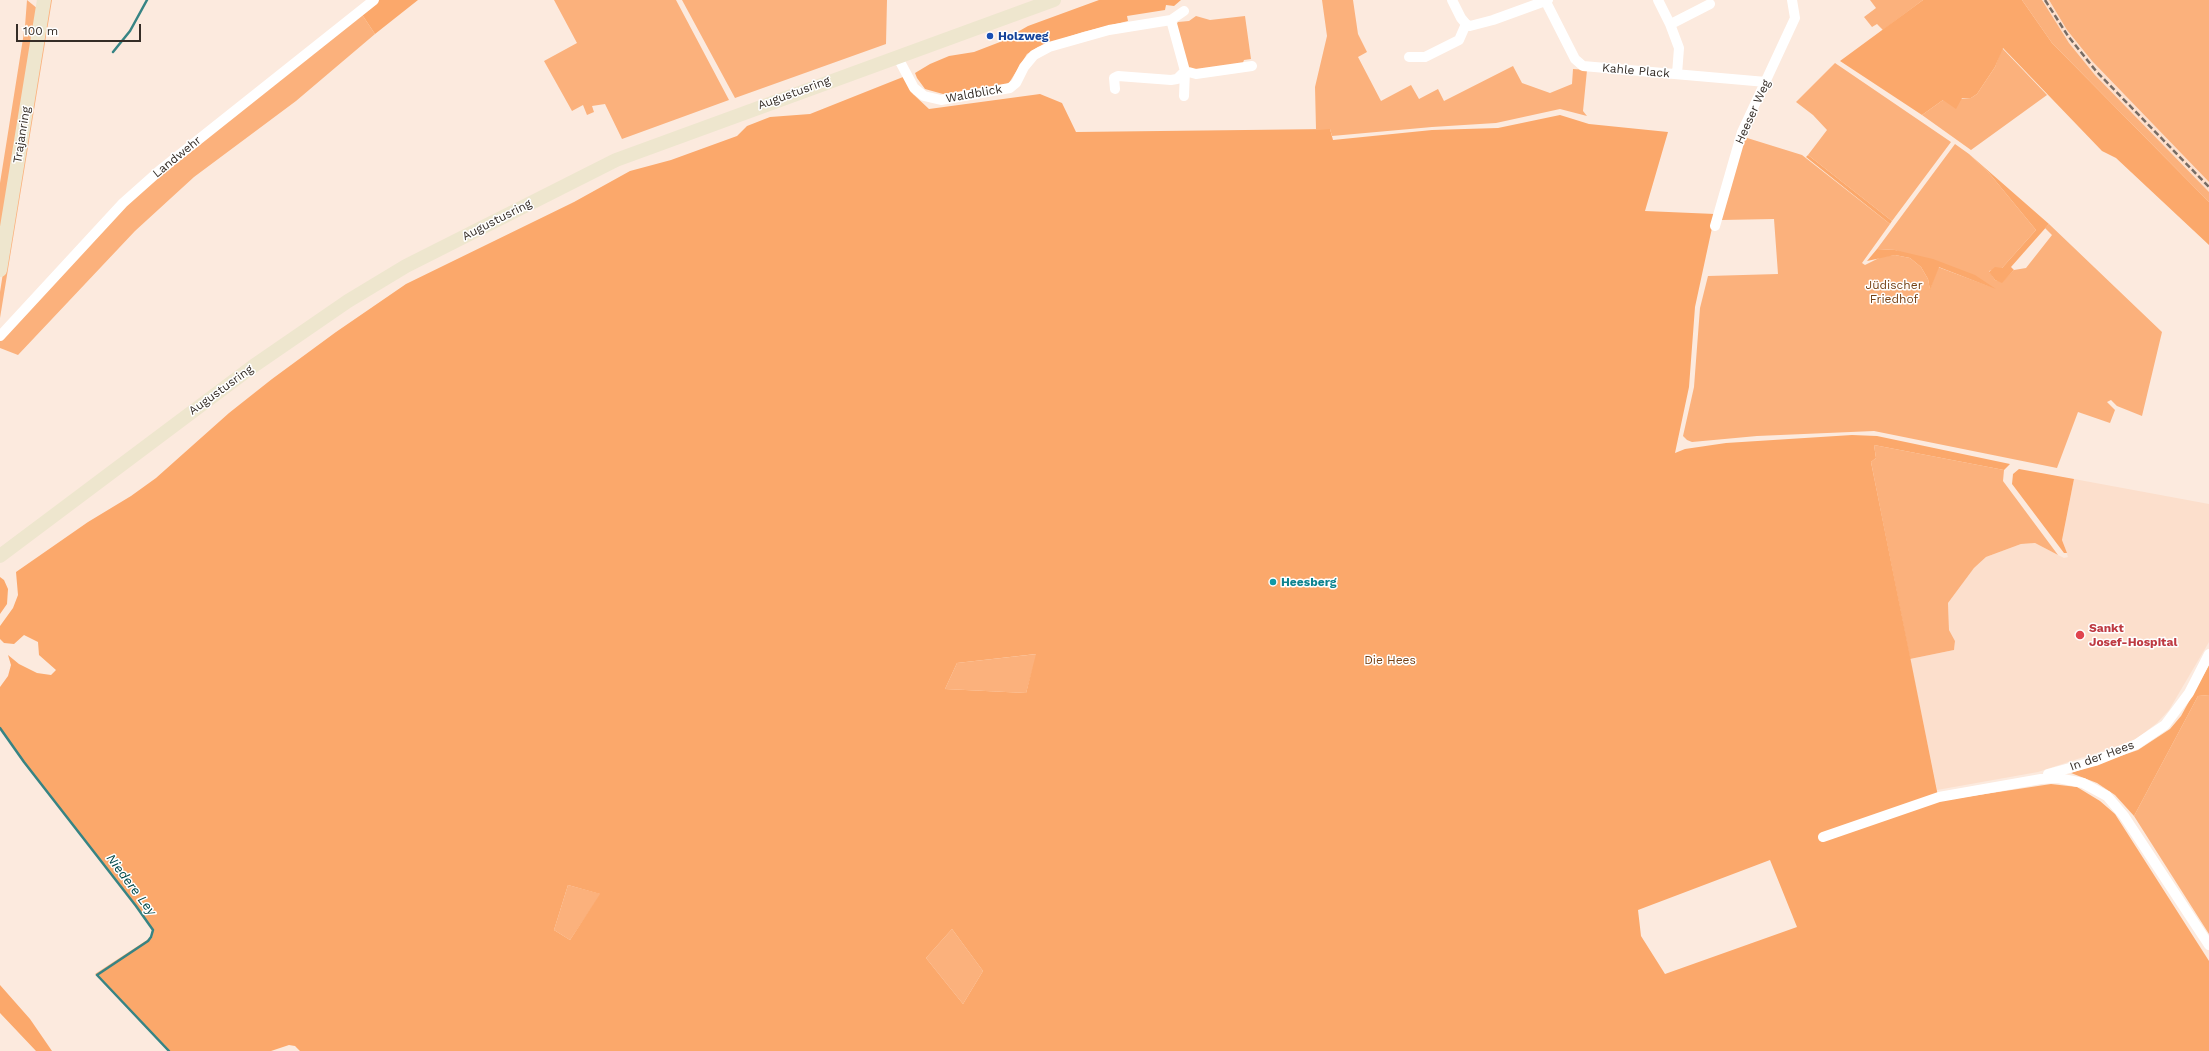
<!DOCTYPE html>
<html>
<head>
<meta charset="utf-8">
<style>
  body { margin:0 }
  #map { position:relative; width:2209px; height:1051px; overflow:hidden; background:#fceade; font-family:"Work Sans",sans-serif }
  canvas { display:block }
  .scale { position:absolute; left:16px; top:24px; width:125px; height:18px; box-sizing:border-box; border:2px solid #352d27; border-top:0; padding-left:5px; font-size:12px; line-height:14px; white-space:nowrap; color:#352d27; -webkit-text-stroke:3px #fff; paint-order:stroke }
</style>
</head>
<body>
<div id="map">
<canvas width="2209" height="1051"></canvas>
<div class="scale">100 m</div>
</div>
<script>
const ctx = document.querySelector('canvas').getContext('2d');
ctx.lineJoin = 'round';
function fillPath(path, color) { ctx.fillStyle = color; ctx.fill(path, 'evenodd'); }
const poly = rows => new Path2D(rows.map(r => 'M' + r).join(''));
function strokePath(path, color, width, dash) { ctx.strokeStyle = color; ctx.lineWidth = width; ctx.lineCap = dash ? 'butt' : 'round'; ctx.setLineDash(dash || []); ctx.stroke(path); }
function label(font, color, halo, rows, align = 'center') {
  ctx.font = font + ' "Work Sans",sans-serif'; ctx.lineWidth = 3; ctx.setLineDash([]); ctx.textBaseline = 'middle'; ctx.strokeStyle = halo; ctx.fillStyle = color; for (const [text, x, y, turn = 0] of rows) {
    ctx.save(); ctx.translate(x, y); ctx.rotate((+turn || 0) * Math.PI / 180); ctx.textAlign = isNaN(turn) ? turn : align; if (halo) ctx.strokeText(text, 0, 0); ctx.fillText(text, 0, 0); ctx.restore();
  }
}
const built = poly([
  [2042,0,2049,0,2067,30,2092,61,2209,182,2209,192,2095,75,2069,43],
  [2074,479,2209,504,2209,642,2169,710,2157,723,2135,740,2038,772,1937,790,1910,659,1954,650,1955,641,1949,630,1948,603,1974,568,1986,557,2021,544,2035,543,2064,558,2068,557,2062,540]
]);
const green = poly([
  [27,0,38,9,0,247,0,183,25,26],
  [46,0,52,0,0,318,0,292],
  [554,0,676,0,729,100,622,139,605,104,592,106,594,112,587,115,583,105,572,111,544,61,577,43],
  [682,0,887,0,886,44,735,98],
  [1322,0,1353,0,1358,34,1367,52,1358,57,1381,101,1411,85,1419,99,1438,89,1444,101,1513,66,1522,83,1550,93,1572,84,1573,69,1587,70,1583,111,1587,116,1560,109,1496,123,1432,127,1332,136,1330,129,1316,129,1315,87,1327,36],
  [1870,0,1923,0,1883,30,1877,24,1872,27,1864,17,1876,8],
  [2022,0,2042,0,2069,43,2095,75,2209,192,2209,202,2052,43],
  [2049,0,2209,0,2209,182,2092,61,2067,30],
  [361,13,375,34,296,101,194,177,135,231,18,355,0,348,0,341,128,202],
  [1196,16,1210,20,1245,16,1251,59,1244,60,1242,65,1196,71,1189,69,1176,25,1178,22,1189,21],
  [2002,48,2047,95,1971,150,1922,115,1943,100,1971,98,1977,94,1995,67],
  [1835,63,1951,142,1892,221,1808,155,1827,130,1813,115,1796,102],
  [1744,137,1802,155,1890,224,1862,263,1865,265,1881,257,1895,255,1910,258,1921,267,1928,279,1930,289,1938,267,1994,288,1895,250,1877,249,1955,144,1969,154,1989,173,2036,230,2002,268,1989,271,1995,280,2002,282,2014,270,2026,268,2052,235,2045,228,2049,224,2162,332,2142,416,2117,406,2111,400,2107,402,2115,410,2110,423,2078,412,2057,468,1874,431,1757,436,1692,442,1687,440,1683,436,1694,387,1700,308,1708,276,1778,274,1774,219,1721,220],
  [1874,445,2004,470,2003,481,2058,555,2035,543,2021,544,1986,557,1974,568,1948,603,1949,630,1955,641,1954,650,1910,659,1871,462,1876,458],
  [1037,654,1026,693,945,689,957,663],
  [2209,695,2209,934,2134,816,2198,696],
  [0,727,25,763,137,906,153,930,152,938,148,941,97,974,170,1051,95,974,147,940,151,937,152,929,135,905,23,762],
  [568,885,601,894,570,940,554,930],
  [952,929,983,971,963,1004,926,958]
]);
const forest = poly([
  [378,0,418,0,375,34,361,13],
  [1099,0,1181,0,1174,6,1166,5,1165,10,1127,16,1128,21,1083,32,1038,47,1027,54,1009,83,1001,86,943,94,925,89,917,78,915,73,930,64,949,56,974,52,1000,42,1028,26],
  [1923,0,2022,0,2052,43,2209,202,2209,245,2116,158,2102,151,2003,48,1995,67,1977,94,1971,98,1962,98,1956,109,1943,100,1922,115,1840,61],
  [903,77,913,94,929,109,1040,94,1062,103,1076,132,1330,129,1333,140,1432,130,1498,128,1560,115,1589,124,1668,132,1645,211,1715,214,1695,307,1689,387,1675,453,1685,449,1726,443,1852,435,1877,436,2010,464,2004,470,1874,445,1876,458,1871,462,1939,801,2051,784,2077,787,2100,801,2115,814,2209,961,2209,1051,300,1051,295,1046,289,1045,271,1051,170,1051,97,974,148,941,152,938,153,930,137,906,25,763,0,727,0,687,8,676,11,665,8,655,19,664,37,673,51,675,56,670,39,655,38,642,24,635,14,644,4,643,0,639,0,626,13,608,18,595,16,572,88,522,131,496,156,478,229,413,272,379,336,332,406,284,574,202,630,171,671,160,737,136,747,126,770,117,810,114],
  [1036,654,1026,693,945,689,957,663],
  [1770,860,1797,927,1665,974,1641,936,1638,910],
  [568,885,600,894,570,940,554,930],
  [952,929,983,971,963,1004,926,958],
  [1969,154,2049,224,2011,267,2014,270,2002,283,1995,280,1989,272,1995,267,2002,268,2036,230,1989,173],
  [1808,155,1892,221,1890,224,1806,157],
  [1877,249,1895,250,1933,259,1975,275,1996,289,1939,267,1930,290,1928,279,1921,267,1910,258,1895,255,1867,261],
  [2019,469,2074,479,2062,540,2067,553,2064,553,2012,484,2013,474],
  [0,577,4,580,8,589,7,604,0,614],
  [2209,665,2209,695,2198,696,2134,816,2115,795,2097,783,2071,773,2138,750,2170,729,2181,716],
  [0,985,30,1019,52,1051,36,1051,0,1013]
]);
const stream = poly([
  [113,52,130,31,147,0],
  [0,728,24,762,136,906,153,930,151,937,148,941,97,975,169,1051]
]);
const street = poly([
  [1452,0,1461,18,1466,24,1470,26,1493,20,1548,0],
  [1545,0,1575,59,1583,66,1766,82],
  [1658,0,1670,24,1679,48,1677,74],
  [1171,20,1184,11],
  [1671,24,1710,4],
  [897,56,914,88,924,96,941,100,1010,88,1016,83,1024,67,1034,55,1049,47,1109,30,1171,20,1185,71,1177,79,1171,80,1118,76,1114,78,1115,89],
  [1409,57,1425,57,1459,40,1466,24],
  [1184,96,1185,71,1196,74,1252,66],
  [1715,226,1742,132,1795,18,1792,0],
  [0,336,123,203,159,171,374,0],
  [2048,774,2095,761,2137,744,2165,725,2189,693,2209,654],
  [1823,837,1939,797,2041,779,2058,778,2083,783,2107,796,2124,816,2209,945]
]);
const secondary = poly([
  [0,270,44,0],
  [0,556,252,367,348,301,406,266,616,160,1054,0]
]);
const rail = poly([
  [2045,0,2068,36,2096,71,2209,187]
]);
const markers = [
  [990,36,4,"#1a4fb4"],
  [1273,582,4,"#0f9aa8"],
  [2080,635,5,"#e0444e"]
];
const transitNames = [
  ["Holzweg",998,36]
];
const streetNames = [
  ["Kahle Plack",1636,71,5],
  ["Augustusring",794,93,-20],
  ["Waldblick",974,94,-10],
  ["Heeser Weg",1753,112,-66],
  ["Trajanring",22,135,-81],
  ["Landwehr",177,157,-39],
  ["Augustusring",497,220,-27],
  ["Augustusring",221,390,-36],
  ["In der Hees",2102,756,-20]
];
const parkNames = [
  ["Jüdischer",1894,285],
  ["Friedhof",1894,299],
  ["Die Hees",1390,660]
];
const cultureNames = [
  ["Heesberg",1281,582]
];
const healthNames = [
  ["Sankt",2089,628],
  ["Josef-Hospital",2089,642]
];
const waterNames = [
  ["Niedere Ley",131,885,53]
];
fillPath(built, '#fcdfcc');
fillPath(green, '#fbb17c');
fillPath(forest, '#fba86b');
strokePath(stream, '#378484', 2.5);
strokePath(street, '#fff', 10);
strokePath(secondary, '#eee6ce', 14);
strokePath(rail, '#776c64', 2.5, [6, 3]);
for (const [x, y, r, color] of markers) { const dot = new Path2D(); dot.arc(x, y, r, 0, 2 * Math.PI); ctx.fillStyle = color; ctx.fill(dot); strokePath(dot, '#fff', 1.5); }
label('bold 12px', '#164399', '#fff', transitNames, 'left');
label('12px', '#352d27', '#fff', streetNames);
label('12px', '#754013', '#fff', parkNames);
label('bold 12px', '#0d838f', '#fff', cultureNames, 'left');
label('bold 12px', '#be3a42', '#fff', healthNames, 'left');
label('italic 13px', '#004748', '#fff', waterNames);
</script>
</body>
</html>
